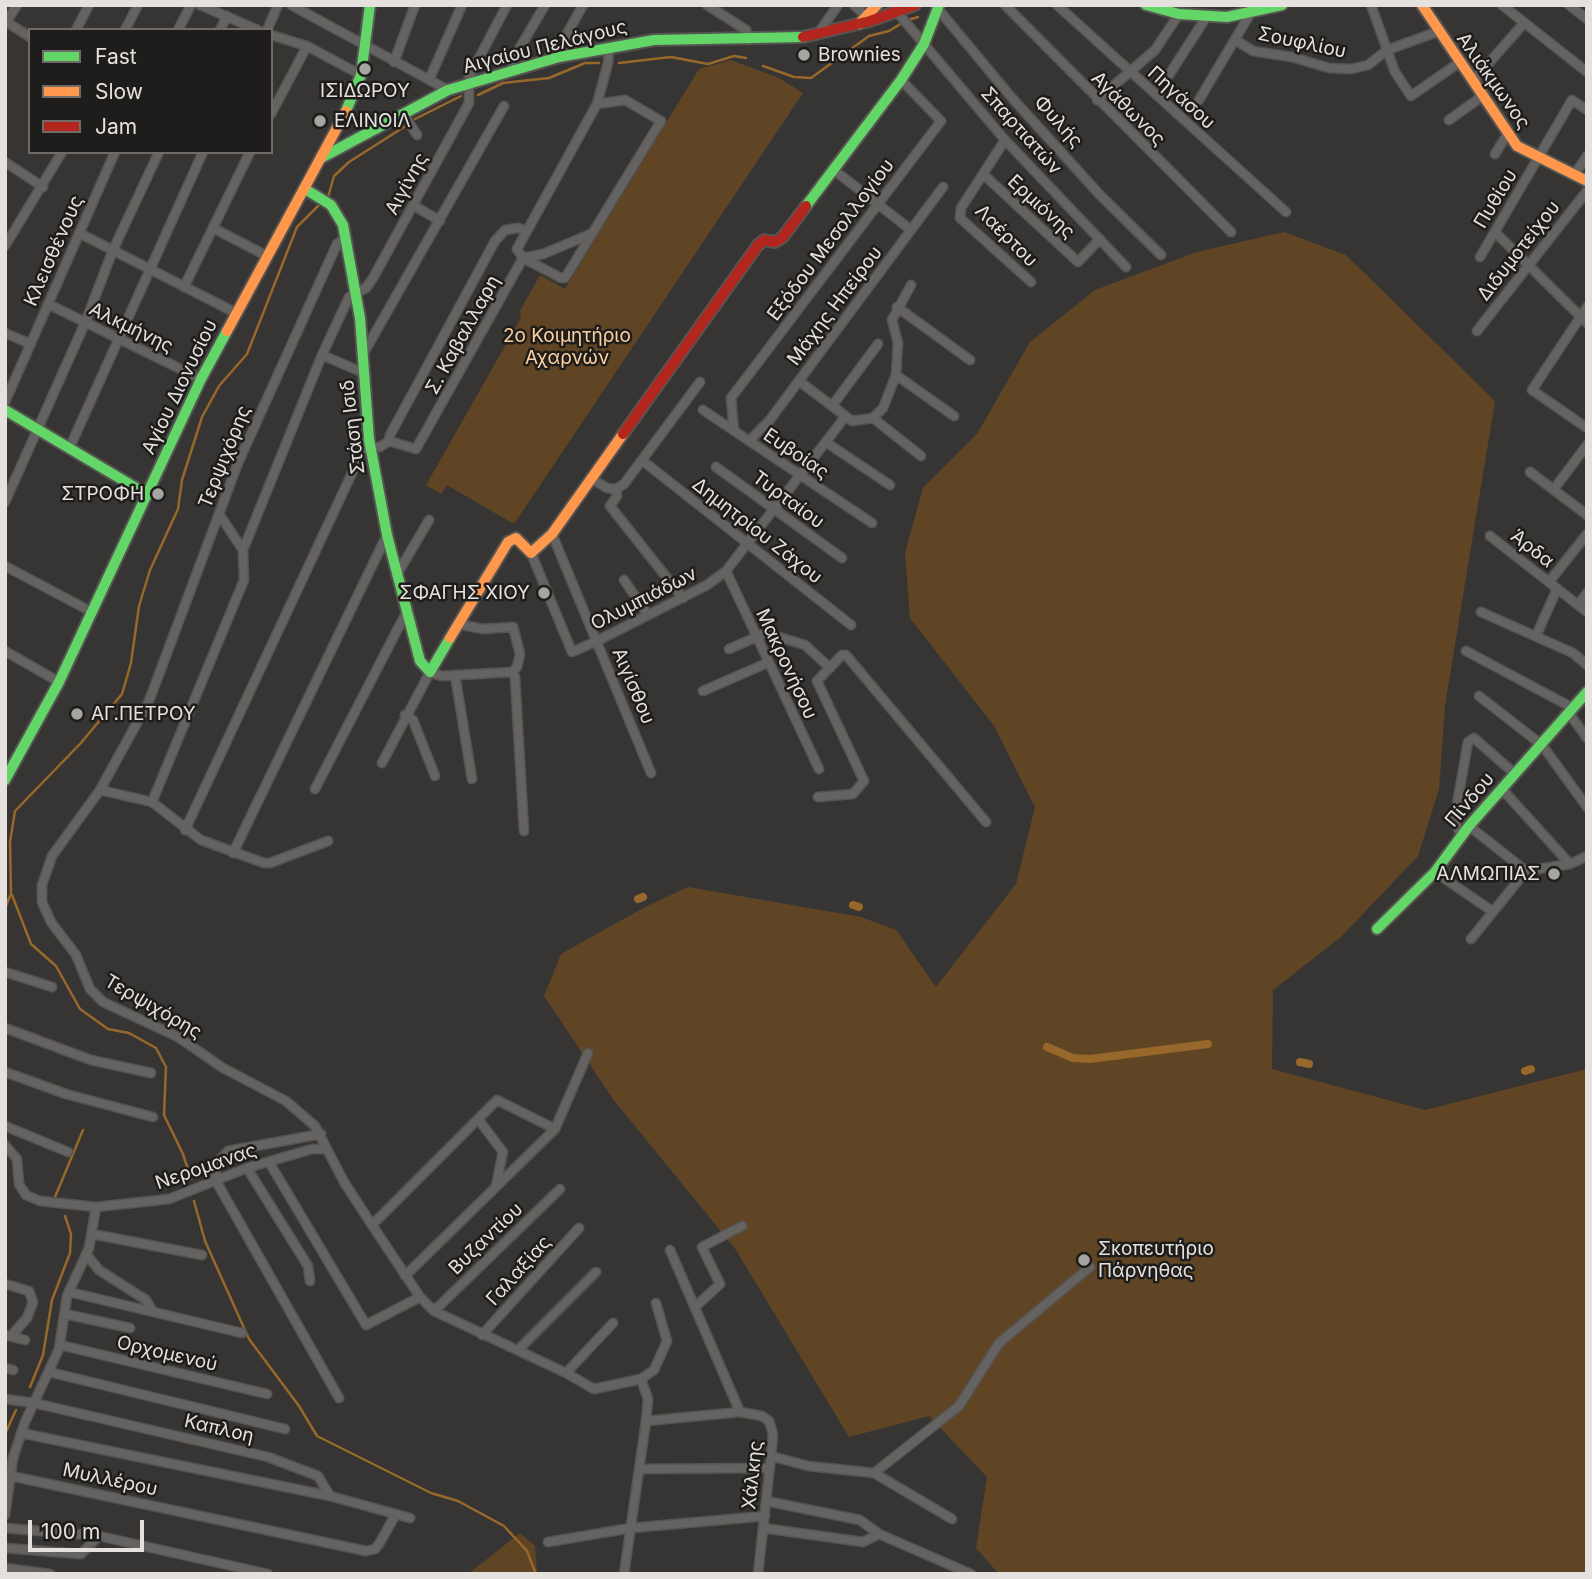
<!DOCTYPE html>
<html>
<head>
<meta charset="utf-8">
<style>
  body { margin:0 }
  #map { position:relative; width:1592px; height:1579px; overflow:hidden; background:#373533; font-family:Inter,sans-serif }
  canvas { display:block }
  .frame { position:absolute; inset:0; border:7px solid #e4e1de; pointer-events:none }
  .legend { position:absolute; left:28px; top:28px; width:245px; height:126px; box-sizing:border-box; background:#1f1d1b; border:2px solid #6e6b69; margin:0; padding:9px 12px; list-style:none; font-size:21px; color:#e4e1de }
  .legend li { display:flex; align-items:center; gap:14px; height:35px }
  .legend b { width:35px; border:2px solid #6e6b69 }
  .scale { position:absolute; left:28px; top:1520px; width:116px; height:32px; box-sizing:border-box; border:4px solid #e4e1de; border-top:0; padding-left:9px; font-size:21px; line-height:24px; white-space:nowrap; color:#e4e1de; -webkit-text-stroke:5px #1f1d1b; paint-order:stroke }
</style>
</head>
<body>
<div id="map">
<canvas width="1592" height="1579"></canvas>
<div class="frame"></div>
<ul class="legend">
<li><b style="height:9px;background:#63d668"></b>Fast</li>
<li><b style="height:9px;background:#ff974d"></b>Slow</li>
<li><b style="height:9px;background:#b3261e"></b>Jam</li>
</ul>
<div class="scale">100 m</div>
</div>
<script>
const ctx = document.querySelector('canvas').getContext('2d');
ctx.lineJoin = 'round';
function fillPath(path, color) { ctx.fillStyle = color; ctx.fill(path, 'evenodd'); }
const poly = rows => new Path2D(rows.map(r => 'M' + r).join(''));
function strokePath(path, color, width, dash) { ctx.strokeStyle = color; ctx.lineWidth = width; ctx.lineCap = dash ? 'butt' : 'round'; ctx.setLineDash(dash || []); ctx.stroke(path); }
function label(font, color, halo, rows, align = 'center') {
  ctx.font = font + ' Inter,sans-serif'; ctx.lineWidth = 5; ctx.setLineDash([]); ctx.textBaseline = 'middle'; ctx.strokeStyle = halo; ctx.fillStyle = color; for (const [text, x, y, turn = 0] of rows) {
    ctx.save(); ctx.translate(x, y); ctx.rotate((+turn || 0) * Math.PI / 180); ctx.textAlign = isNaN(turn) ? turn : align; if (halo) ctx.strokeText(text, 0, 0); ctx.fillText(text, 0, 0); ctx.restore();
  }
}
const green = poly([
  [731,60,779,78,803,93,514,524,447,485,441,494,426,485,521,318,520,311,540,275,565,289,699,69],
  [1284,232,1346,255,1495,401,1445,705,1439,789,1418,856,1341,937,1273,990,1272,1069,1425,1110,1587,1069,1587,1574,999,1574,976,1548,987,1477,929,1416,849,1437,736,1250,613,1099,544,996,561,954,647,906,688,887,861,917,896,930,936,987,1016,884,1035,807,994,726,910,618,905,553,923,488,977,434,1030,342,1095,290,1197,252],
  [520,1533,535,1546,537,1574,468,1574]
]);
const stream = poly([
  [908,20,918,17],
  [619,63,671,57,708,64,734,56,746,58],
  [763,66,794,77,811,78,869,36,889,31,902,23],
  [478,95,503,83,549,78,585,63,599,63],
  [415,119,461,96],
  [328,197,334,176,349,162,404,127],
  [12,895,31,944,56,966,80,1009,108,1029,129,1033,156,1048,166,1067,164,1115,183,1154,191,1179],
  [5,908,11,894,10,842,15,811,80,744,122,694,131,663,139,606,150,570,178,509,182,480,202,417,219,386,247,354,297,227,320,204],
  [55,1197,83,1130],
  [194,1201,205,1241,249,1339,299,1406,317,1436,431,1493,458,1501,504,1526,527,1551,536,1574],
  [30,1387,43,1355,52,1300,70,1253,71,1234,65,1216],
  [5,1434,16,1410]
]);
const canal = poly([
  [638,899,643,897],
  [853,905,859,907],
  [1047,1047,1073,1058,1090,1059,1208,1044],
  [1300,1062,1309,1064],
  [1525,1071,1531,1069]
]);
const street = poly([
  [200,5,258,30],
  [291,5,448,90],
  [707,5,746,30,749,40],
  [854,5,866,16],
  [1005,5,1231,232],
  [1057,5,1286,212],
  [1371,5,1395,72,1411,96,1460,62],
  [1502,5,1587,72],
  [1569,5,1587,19],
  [938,9,1012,98,1100,195,1161,255],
  [897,12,1005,140,1126,267],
  [5,21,30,37],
  [5,24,17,5],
  [76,30,89,5],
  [125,30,138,5],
  [178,30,191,5],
  [220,30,227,16],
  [267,30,278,5],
  [822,33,821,29,838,5],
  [271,35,307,46,361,75],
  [1237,41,1253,51,1292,57,1329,68,1351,69,1368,65,1387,50,1437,32],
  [559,57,558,50,583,5],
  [394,62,415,5],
  [513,70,512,61,545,5],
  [1169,75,1207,16],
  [429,80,462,5],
  [1474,80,1524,23],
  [625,100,661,121,565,278,561,278,523,258,517,249,597,104,625,100],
  [1097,100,1155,50,1179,14],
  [1199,100,1250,14],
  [597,104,608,63,609,47],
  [403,113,417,135],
  [271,114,307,46],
  [1449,120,1484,95],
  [1005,140,961,208,960,218,1031,282],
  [1495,154,1508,133],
  [5,162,43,187],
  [834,170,911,230],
  [983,174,1078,262,1100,239],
  [1574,175,1587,156],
  [413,205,440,221],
  [213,228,267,256],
  [1495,232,1587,323],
  [79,233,236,313],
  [345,238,337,244,238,463,149,701,100,790,52,856,42,885,42,902,51,922,76,955,90,989,103,1002,178,1037,223,1068,286,1101,315,1126,344,1182,372,1225,420,1297,434,1311,566,1373,594,1389,641,1379,654,1370,667,1341,656,1303],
  [5,246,62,152],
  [1480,257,1572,100,1587,110],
  [184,287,250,152],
  [48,304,201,379],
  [897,307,970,360],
  [1587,307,1532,390,1587,428],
  [1477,331,1587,191],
  [5,333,31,344],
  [322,355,364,373],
  [362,356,504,106],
  [896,375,954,416],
  [799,381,852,421,873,418,883,408,896,375,898,343,892,320,911,285],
  [5,402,115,152],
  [832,406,878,344],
  [703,410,872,523],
  [873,418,921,456],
  [734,431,731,398,941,121,901,80],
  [389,441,390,435,495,241,505,230,518,228,527,231],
  [749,441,769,421,943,187],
  [827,443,890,485],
  [370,447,380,447,389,441,416,449,523,258,543,254,593,233],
  [69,449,203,152],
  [643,461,851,625],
  [716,467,842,558],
  [1530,472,1587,515],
  [592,479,607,488,616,489,624,484,700,382],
  [616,489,617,496,610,506,683,598],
  [1554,489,1587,445],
  [5,502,85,323,113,250,159,152],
  [219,514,243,550,244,580,152,802,201,840,264,863,270,863,328,841],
  [552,534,651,773],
  [1490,536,1587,612],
  [243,550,322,355,349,297,366,288,373,278,469,103,469,77,507,5],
  [531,553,572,652,597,641,707,585,726,571,845,417],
  [5,566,92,612],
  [726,571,819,769],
  [396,576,429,520],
  [624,580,648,615],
  [1549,582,1587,534],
  [1578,605,1587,593],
  [1481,612,1573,653,1587,665],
  [457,624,483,629,513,627,520,654,517,667,512,672],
  [1536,636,1557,589],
  [729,649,766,633,805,645,830,668],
  [5,651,59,682],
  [1466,651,1571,707],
  [455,675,472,779],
  [703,691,767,663],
  [1479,696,1542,745,1587,807],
  [1568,712,1587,738],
  [405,715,413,720,435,776],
  [382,763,430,672,441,676,512,672,515,677,524,831],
  [1501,788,1570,864],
  [315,789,407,611],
  [100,790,152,802],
  [818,797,853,794,864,781,817,681,842,655,846,655,986,822],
  [1469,826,1526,871],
  [185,830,368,439],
  [1462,836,1454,821,1468,742,1474,738,1515,774],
  [233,853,387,535],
  [1435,872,1492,911],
  [1471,939,1526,871,1570,864,1587,856],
  [5,972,52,987],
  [5,1028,91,1060,151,1073],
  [5,1072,66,1094,153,1117],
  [478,1119,503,1152,496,1186],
  [5,1126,68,1152],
  [321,1134,228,1151,215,1165,216,1181,339,1398],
  [5,1145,17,1159,19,1184,26,1195,40,1201,96,1207,169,1199,247,1168,312,1149,326,1149],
  [269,1162,366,1325,420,1297],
  [247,1168,308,1266,310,1281],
  [372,1225,497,1100,555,1129],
  [92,1234,202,1255],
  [670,1250,740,1412],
  [86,1254,99,1270,146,1300,153,1312],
  [405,1276,555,1129,588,1053],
  [5,1284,29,1291,33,1302,27,1318,11,1336],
  [69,1292,242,1333],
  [695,1307,720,1284,702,1247,742,1226],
  [434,1311,560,1189],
  [65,1314,130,1328],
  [5,1335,25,1340],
  [482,1335,579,1228],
  [60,1345,267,1394],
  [518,1350,596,1272],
  [5,1368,13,1370],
  [49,1372,285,1429],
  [566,1373,613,1323],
  [5,1399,34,1403,268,1457,318,1476,330,1496,410,1518],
  [646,1421,740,1412,762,1416,769,1421,773,1434,771,1456,758,1574],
  [21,1433,330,1496],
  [771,1456,808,1466,874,1473,952,1519],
  [639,1469,770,1468],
  [874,1473,959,1406,999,1343,1090,1267],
  [11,1476,366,1551,375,1549,379,1544,396,1514],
  [766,1501,860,1520,879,1534,971,1574],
  [5,1515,13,1458,25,1422,59,1349,67,1296,89,1248,96,1207],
  [5,1528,99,1536,268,1574],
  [763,1528,863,1542,879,1534],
  [548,1542,631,1528,765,1516],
  [5,1548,81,1554,99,1536],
  [5,1568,50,1574],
  [624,1574,646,1421,648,1399,641,1379]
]);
const fast = poly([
  [1146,5,1179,14,1227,17,1282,5],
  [346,111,361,75,370,5],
  [321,158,448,90,559,57,654,40,803,37],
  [305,189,331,205,343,225,360,318,369,439,387,535,420,661,430,672,450,638],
  [806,206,901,80,924,44,939,5],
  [5,410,148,495],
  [5,780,59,682,201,379,227,331],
  [1377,929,1435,872,1469,826,1587,692]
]);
const slow = poly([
  [1422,5,1517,146,1587,181],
  [859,24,877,5],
  [227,331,346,111],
  [450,638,508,542,516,538,531,553,552,534,623,434]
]);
const jam = poly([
  [803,37,870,21,915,5],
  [623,434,758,245,764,240,775,242,782,238,806,206]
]);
const markers = [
  [804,55,7,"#a7a5a2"],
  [365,69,7,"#a7a5a2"],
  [320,121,7,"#a7a5a2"],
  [158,494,7,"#a7a5a2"],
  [544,593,7,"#a7a5a2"],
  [77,714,7,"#a7a5a2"],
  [1554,874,7,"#a7a5a2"],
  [1084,1260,7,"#a7a5a2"]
];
const streetNames = [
  ["Σουφλίου",1302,43,12],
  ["Αιγαίου Πελάγους",545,47,-14],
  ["Αλιάκμωνος",1493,81,55],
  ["Πηγάσου",1181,98,42],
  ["Αγάθωνος",1128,109,45],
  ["Φυλής",1058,122,48],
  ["Σπαρτιατών",1021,131,48],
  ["Αιγίνης",407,184,-61],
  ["Πυθίου",1496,199,-59],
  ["Ερμιόνης",1041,207,43],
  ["Λαέρτου",1006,236,45],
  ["Εξόδου Μεσολλογίου",831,240,-53],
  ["Κλεισθένους",54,251,-66],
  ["Διδυμοτείχου",1519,251,-52],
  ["Μάχης Ηπείρου",835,306,-53],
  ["Αλκμήνης",131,328,26],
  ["Σ. Καβαλλαρη",463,335,-61],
  ["Αγίου Διονυσίου",180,387,-64],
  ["Στάση Ισιδ",353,427,-97],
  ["Ευβοίας",796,454,34],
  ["Τερψιχόρης",225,457,-68],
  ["Τυρταίου",788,500,36],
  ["Δημητρίου Ζάχου",757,531,38],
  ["Άρδα",1532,549,38],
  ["Ολυμπιάδων",644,599,-27],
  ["Μακρονήσου",786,664,65],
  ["Αιγίσθου",633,686,67],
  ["Πίνδου",1470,800,-50],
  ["Τερψιχόρης",153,1007,30],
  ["Νερομανας",206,1167,-19],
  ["Βυζαντίου",486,1239,-44],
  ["Γαλαξίας",519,1271,-48],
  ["Ορχομενού",167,1354,13],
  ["Καπλοη",219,1429,13],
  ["Χάλκης",753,1475,-84],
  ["Μυλλέρου",110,1480,12]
];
const poiNames = [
  ["Brownies",818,55],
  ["ΙΣΙΔΩΡΟΥ",365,91,"center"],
  ["ΕΛΙΝΟΙΛ",334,121],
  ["ΣΤΡΟΦΗ",144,494,"right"],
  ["ΣΦΑΓΗΣ ΧΙΟΥ",530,593,"right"],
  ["ΑΓ.ΠΕΤΡΟΥ",91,714],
  ["ΑΛΜΩΠΙΑΣ",1540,874,"right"],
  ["Σκοπευτήριο",1098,1249],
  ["Πάρνηθας",1098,1271]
];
const parkNames = [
  ["2ο Κοιμητήριο",567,336],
  ["Αχαρνών",567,358]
];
fillPath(green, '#604525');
strokePath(stream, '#98682a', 2.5);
strokePath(canal, '#98682a', 8);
strokePath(street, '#565452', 11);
strokePath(fast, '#565452', 14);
strokePath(slow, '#565452', 14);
strokePath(jam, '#565452', 14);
strokePath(street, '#656361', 8);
strokePath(fast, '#63d668', 10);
strokePath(slow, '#ff974d', 10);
strokePath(jam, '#b3261e', 10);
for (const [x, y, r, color] of markers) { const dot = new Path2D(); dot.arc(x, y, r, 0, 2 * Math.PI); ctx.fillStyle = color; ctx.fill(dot); strokePath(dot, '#1f1d1b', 2.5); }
label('19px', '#e4e1de', '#1f1d1b', streetNames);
label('19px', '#e4e1de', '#1f1d1b', poiNames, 'left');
label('19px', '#fccf9e', '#1f1d1b', parkNames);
</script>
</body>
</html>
